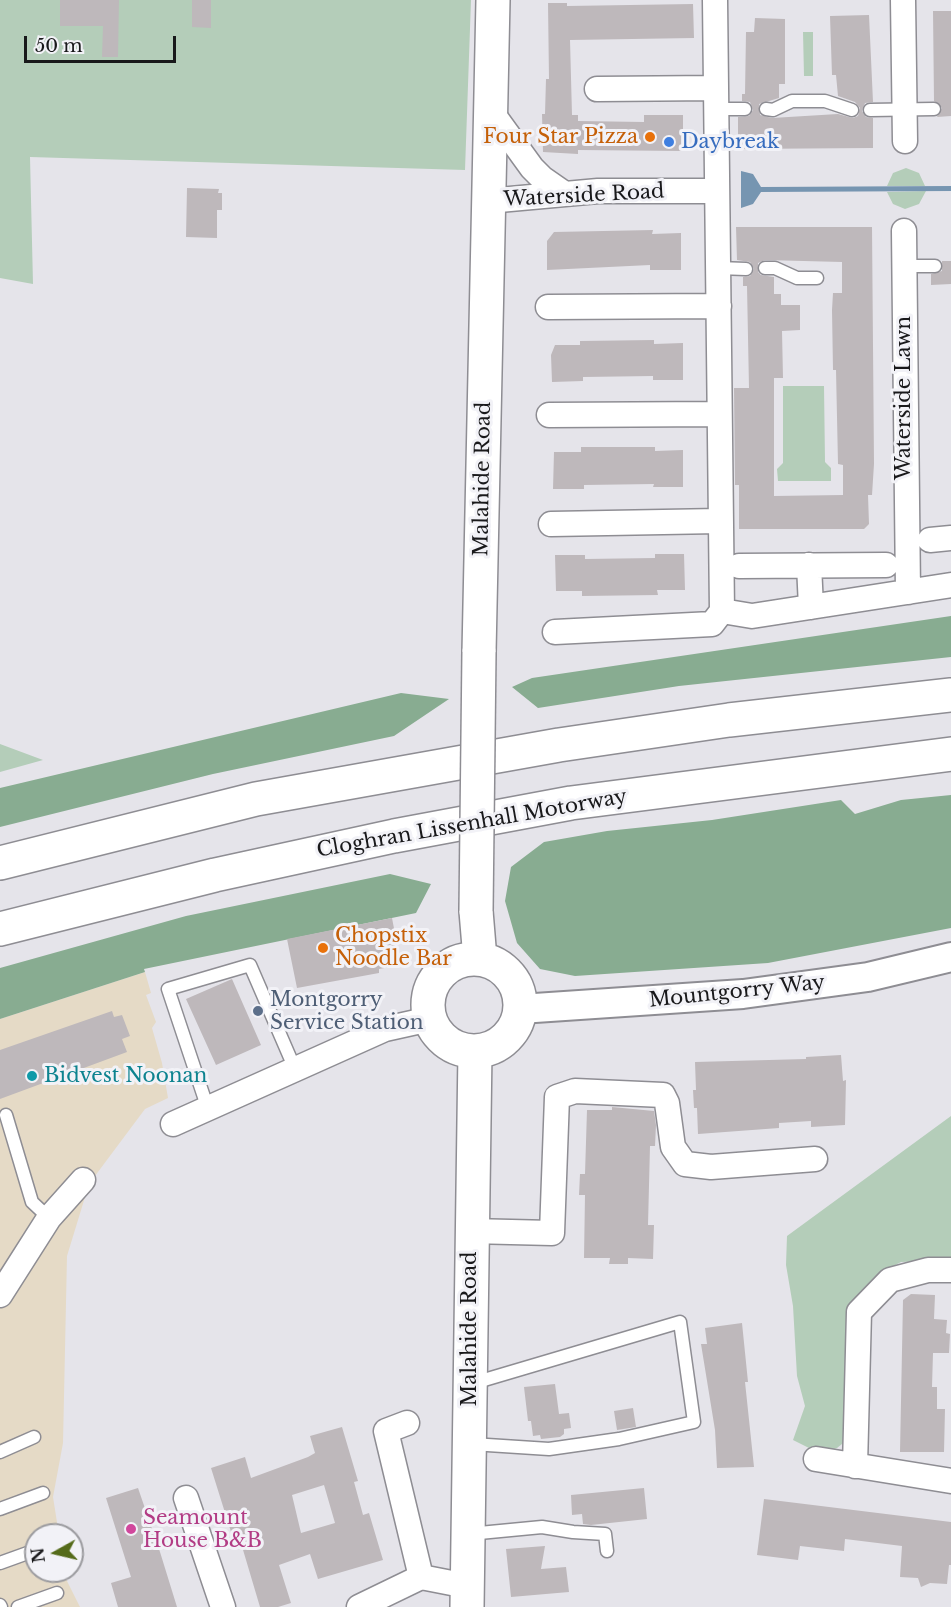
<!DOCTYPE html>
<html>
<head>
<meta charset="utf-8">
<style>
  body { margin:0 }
  #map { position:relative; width:951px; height:1607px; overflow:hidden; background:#e5e4ea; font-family:"Libre Baskerville",serif }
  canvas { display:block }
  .north { position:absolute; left:24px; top:1523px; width:60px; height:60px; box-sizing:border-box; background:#f2f2f7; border:2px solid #9b9b9f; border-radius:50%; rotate:262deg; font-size:16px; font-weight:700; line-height:24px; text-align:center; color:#19191b }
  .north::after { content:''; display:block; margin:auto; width:21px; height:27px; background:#556b1a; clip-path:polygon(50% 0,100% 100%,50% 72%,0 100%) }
  .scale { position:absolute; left:24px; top:36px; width:152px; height:27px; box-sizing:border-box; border:3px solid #19191b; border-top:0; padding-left:8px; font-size:18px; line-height:21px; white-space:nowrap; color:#19191b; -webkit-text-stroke:4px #f2f2f7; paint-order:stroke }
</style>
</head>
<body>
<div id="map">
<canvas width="951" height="1607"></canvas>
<div class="north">N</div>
<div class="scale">50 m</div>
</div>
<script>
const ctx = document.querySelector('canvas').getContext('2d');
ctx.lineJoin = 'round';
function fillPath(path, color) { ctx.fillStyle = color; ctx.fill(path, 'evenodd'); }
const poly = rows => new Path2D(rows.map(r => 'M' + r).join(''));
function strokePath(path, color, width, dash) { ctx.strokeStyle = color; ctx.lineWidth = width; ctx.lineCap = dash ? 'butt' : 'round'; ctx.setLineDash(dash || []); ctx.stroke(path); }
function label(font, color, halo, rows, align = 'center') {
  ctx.font = font + ' "Libre Baskerville",serif'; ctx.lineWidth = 6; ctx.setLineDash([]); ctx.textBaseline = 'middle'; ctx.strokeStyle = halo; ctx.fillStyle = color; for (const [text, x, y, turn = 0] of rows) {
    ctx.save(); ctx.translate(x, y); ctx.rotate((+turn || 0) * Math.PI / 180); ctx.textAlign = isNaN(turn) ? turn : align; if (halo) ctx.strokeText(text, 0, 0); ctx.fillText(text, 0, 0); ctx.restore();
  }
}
const industrial = poly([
  [145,972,151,993,146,995,156,1022,152,1028,162,1063,168,1098,145,1109,89,1184,67,1256,63,1443,53,1497,59,1535,36,1535,36,1571,65,1571,67,1581,80,1607,0,1607,0,1019]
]);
const green = poly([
  [0,0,471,0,465,170,30,157,33,284,0,278],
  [803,32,813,32,813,76,804,76],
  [906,168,919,173,925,186,887,186,893,173],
  [926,191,919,204,905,209,893,204,887,192],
  [783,386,824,386,825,462,831,468,831,481,778,481,777,469,783,463],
  [0,744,43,760,0,772],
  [951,1116,951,1260,901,1262,878,1274,862,1291,851,1311,847,1440,837,1448,827,1451,813,1450,793,1440,805,1406,797,1376,793,1306,786,1265,787,1236]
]);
const forest = poly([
  [951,616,951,657,679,686,538,708,512,687,532,678],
  [401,693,449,699,394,736,213,774,0,827,0,788],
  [951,795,951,928,768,963,575,976,540,969,517,943,505,901,511,867,544,842,607,831,712,820,841,800,855,814,901,800],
  [390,874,431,884,416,913,144,969,145,972,0,1019,0,968,186,916]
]);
const water = poly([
  [741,171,753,174,761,187,951,186,951,191,761,192,753,204,741,208]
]);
const building = poly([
  [60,0,119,0,118,57,102,57,103,26,60,26],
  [192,0,211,0,211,28,192,27],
  [548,3,567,3,567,6,693,4,694,38,570,40,572,115,578,115,578,121,644,122,644,115,683,115,683,151,578,150,578,154,543,152,542,114,545,114,546,79,549,79],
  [933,11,951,11,951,116,937,117,942,108,934,101],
  [869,15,873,102,865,103,862,111,866,117,873,118,873,148,738,149,738,117,749,116,753,110,750,102,742,101,742,94,745,94,746,32,754,32,755,18,785,19,785,84,779,84,779,98,759,104,760,115,772,118,838,114,853,118,858,116,860,108,855,102,838,96,836,75,832,75,830,16],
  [187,188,219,189,218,193,222,193,222,210,217,210,217,238,186,237],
  [736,227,872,227,874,464,872,495,868,495,869,524,864,529,739,529,739,485,735,485,734,388,749,388,747,286,743,286,743,277,750,276,754,269,750,262,737,260],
  [765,260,842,262,842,293,833,293,832,310,833,370,836,370,838,464,843,465,843,495,774,496,774,378,783,378,782,331,800,330,800,305,781,305,781,294,774,294,774,277,761,275,758,272,758,263],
  [653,230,652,234,681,233,681,270,650,270,650,265,547,270,547,241,554,232],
  [942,261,951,261,951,284,931,285,931,274,942,271],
  [654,340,654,344,683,343,683,380,653,380,653,376,583,377,583,381,552,382,551,355,555,345,580,345,580,341],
  [581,447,655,447,655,451,683,450,683,487,653,487,654,484,584,485,584,489,553,489,554,452,581,452],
  [655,554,684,554,685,590,657,590,658,595,582,596,582,591,556,591,555,555,585,555,585,559,655,558],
  [392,918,401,965,379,969,379,973,297,988,287,939],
  [232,979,261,1045,216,1065,186,999],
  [112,1011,114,1017,122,1015,130,1036,122,1039,127,1052,0,1099,0,1050],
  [841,1055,843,1081,846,1080,845,1125,811,1127,811,1121,779,1123,779,1128,698,1134,697,1108,694,1108,693,1090,696,1090,695,1062,806,1059,806,1057],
  [612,1107,654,1111,656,1125,655,1146,650,1146,648,1225,654,1225,653,1259,628,1258,628,1264,609,1264,610,1258,584,1258,585,1195,579,1195,580,1174,585,1174,587,1110,612,1110],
  [911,1294,935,1295,934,1319,947,1320,946,1333,950,1334,949,1353,933,1353,932,1387,937,1387,937,1409,945,1409,944,1452,900,1452,903,1300],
  [742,1323,748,1382,745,1382,754,1467,717,1468,715,1430,701,1344,707,1344,705,1328],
  [555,1384,559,1414,569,1413,571,1428,564,1429,564,1434,560,1437,541,1439,540,1435,533,1436,531,1421,528,1421,524,1387],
  [633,1408,636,1427,617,1430,614,1411],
  [342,1427,358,1481,354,1482,363,1515,369,1513,383,1560,318,1579,310,1554,279,1565,291,1603,278,1607,260,1607,238,1533,232,1535,211,1468,245,1457,251,1478,308,1457,315,1453,310,1436],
  [324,1485,335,1523,301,1533,292,1495],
  [138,1488,160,1552,177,1607,118,1607,111,1583,131,1577,106,1498],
  [644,1488,647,1519,591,1525,583,1524,582,1514,572,1515,571,1495],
  [764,1499,951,1522,951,1565,949,1565,947,1584,930,1583,921,1587,918,1578,900,1577,902,1546,845,1539,844,1551,800,1546,798,1560,757,1555],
  [545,1546,541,1569,566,1567,569,1592,511,1597,506,1549]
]);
const service = poly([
  [716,109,745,109],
  [766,109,773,110,792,101,825,101,852,110],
  [870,110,934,109],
  [904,266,935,266],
  [718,268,746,269],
  [765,268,775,268,797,278,817,278],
  [208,1109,168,989,250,965,295,1069],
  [6,1115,32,1202,49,1218],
  [471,1377,484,1380,680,1322,694,1422,619,1439,549,1449,472,1444],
  [0,1452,34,1437],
  [0,1509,43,1493],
  [469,1534,542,1527,573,1532,605,1534,607,1551],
  [0,1563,36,1550],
  [0,1605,1,1607],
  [18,1607,57,1593]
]);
const minor = poly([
  [903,0,905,141],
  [597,89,716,88],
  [490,110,532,168,542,178,565,194],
  [488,201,598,191,716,191],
  [904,231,908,592],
  [548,307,719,306],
  [549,415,719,414],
  [551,524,719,521],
  [930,540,951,538],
  [809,565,811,607],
  [739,566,886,565],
  [722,611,752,616,951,585],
  [555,632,712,624,722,611,715,0],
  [173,1124,385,1029,430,1019],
  [470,1231,552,1233,557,1097,575,1091,663,1095,667,1103,673,1147,685,1164,711,1167,815,1159],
  [0,1295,49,1218,83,1180],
  [407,1423,386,1431,421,1577],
  [816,1459,951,1481],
  [855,1466,859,1312,890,1280,928,1270,951,1270],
  [186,1498,223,1607],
  [359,1607,421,1577,467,1586]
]);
const tertiary = poly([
  [520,1009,743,994,868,977,951,957]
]);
const secondary = poly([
  [479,652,493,0],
  [476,911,480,959],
  '428 1005a46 46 0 1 1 92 0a46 46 0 1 1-92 0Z',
  [467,1607,475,1051]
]);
const motorway = poly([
  [0,863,256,799,559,745,729,720,951,695],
  [0,929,215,875,394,836,571,803,951,754]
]);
const secondaryBridge = poly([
  [476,911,479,652]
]);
const markers = [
  [650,137,6,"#e8710a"],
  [669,142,6,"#3f7fe0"],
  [323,948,6,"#e8710a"],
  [258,1011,6,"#5c6f8a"],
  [32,1076,6,"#0f9aa8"],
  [131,1529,6,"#d1479c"]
];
const foodNames = [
  ["Four Star Pizza",638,137],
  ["Chopstix",335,936,"left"],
  ["Noodle Bar",335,959,"left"]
];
const shopNames = [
  ["Daybreak",681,142]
];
const streetNames = [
  ["Waterside Road",584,196,-3],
  ["Waterside Lawn",904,398,-90],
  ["Malahide Road",483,479,-89],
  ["Cloghran Lissenhall Motorway",472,824,-10],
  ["Mountgorry Way",737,992,-6],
  ["Malahide Road",470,1329,-90]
];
const serviceNames = [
  ["Montgorry",270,1000],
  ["Service Station",270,1023]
];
const cultureNames = [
  ["Bidvest Noonan",44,1076]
];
const hotelNames = [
  ["Seamount",143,1518],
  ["House B&B",143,1541]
];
fillPath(industrial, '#e5dac6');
fillPath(green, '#b4cdb9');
fillPath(forest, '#88ac91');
fillPath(water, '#7695b1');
fillPath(building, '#beb8bb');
strokePath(service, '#8e8d93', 15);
strokePath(minor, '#8e8d93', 27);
strokePath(tertiary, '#8e8d93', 32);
strokePath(secondary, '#8e8d93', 36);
strokePath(motorway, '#8e8d93', 36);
strokePath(service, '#fff', 12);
strokePath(minor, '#fff', 24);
strokePath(tertiary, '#fff', 28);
strokePath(secondary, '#fff', 33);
strokePath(motorway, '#fff', 33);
strokePath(secondaryBridge, '#8e8d93', 36, []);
strokePath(secondaryBridge, '#fff', 33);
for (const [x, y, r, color] of markers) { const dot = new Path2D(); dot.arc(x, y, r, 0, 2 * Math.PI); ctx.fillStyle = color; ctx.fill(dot); strokePath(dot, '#f2f2f7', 2); }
label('20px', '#c56008', '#f2f2f7', foodNames, 'right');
label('20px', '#366cbe', '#f2f2f7', shopNames, 'left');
label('20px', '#19191b', '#f2f2f7', streetNames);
label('20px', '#4e5e75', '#f2f2f7', serviceNames, 'left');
label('20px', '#0d838f', '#f2f2f7', cultureNames, 'left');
label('20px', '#b23c85', '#f2f2f7', hotelNames, 'left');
</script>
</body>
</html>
